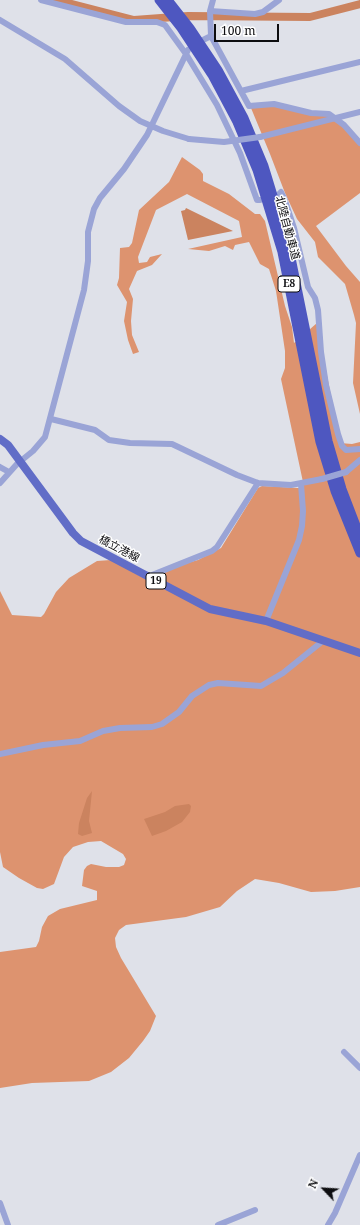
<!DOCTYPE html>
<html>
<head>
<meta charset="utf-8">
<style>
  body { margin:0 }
  #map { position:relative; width:360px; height:1225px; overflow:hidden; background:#dfe1e9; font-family:"Noto Serif",serif }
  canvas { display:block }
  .north { position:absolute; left:304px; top:1169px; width:40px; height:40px; -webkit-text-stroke:3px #fff; paint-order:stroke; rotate:295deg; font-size:11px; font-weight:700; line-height:16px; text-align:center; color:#0d0d10 }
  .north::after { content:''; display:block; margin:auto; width:14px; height:18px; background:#0d0d10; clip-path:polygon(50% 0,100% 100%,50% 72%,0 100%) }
  .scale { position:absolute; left:214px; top:24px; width:65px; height:18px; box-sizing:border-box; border:2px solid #0d0d10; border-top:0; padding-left:5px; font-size:12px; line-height:14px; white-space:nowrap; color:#0d0d10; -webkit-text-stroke:3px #fff; paint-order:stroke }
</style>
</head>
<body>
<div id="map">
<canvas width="360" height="1225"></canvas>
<div class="north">N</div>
<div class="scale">100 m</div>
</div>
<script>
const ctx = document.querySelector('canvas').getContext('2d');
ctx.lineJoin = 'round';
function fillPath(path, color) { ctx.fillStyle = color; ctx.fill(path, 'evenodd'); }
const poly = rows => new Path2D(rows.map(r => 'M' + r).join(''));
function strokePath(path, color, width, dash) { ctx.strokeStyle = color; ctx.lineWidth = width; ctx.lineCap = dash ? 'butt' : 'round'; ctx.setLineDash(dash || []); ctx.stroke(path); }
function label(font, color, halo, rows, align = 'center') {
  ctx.font = font + ' "Noto Serif","Noto Sans JP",serif'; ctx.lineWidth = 3; ctx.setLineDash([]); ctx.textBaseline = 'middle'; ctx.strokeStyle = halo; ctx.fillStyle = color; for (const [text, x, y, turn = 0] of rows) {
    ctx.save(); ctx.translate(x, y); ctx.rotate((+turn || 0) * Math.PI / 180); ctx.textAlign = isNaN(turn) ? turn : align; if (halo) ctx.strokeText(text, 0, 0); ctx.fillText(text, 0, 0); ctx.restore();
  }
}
const forest = poly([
  [272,106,328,116,341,125,360,146,360,193,316,226,346,266,360,282,360,414,353,383,356,323,354,315,345,284,318,257,315,242,297,219,285,193,270,154,251,108],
  [182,157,200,170,203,174,203,181,229,194,255,214,260,214,265,221,285,306,292,327,294,343,317,323,340,443,352,444,360,442,360,887,335,891,311,892,279,883,255,879,237,891,220,907,186,917,126,925,119,930,115,938,116,947,121,958,156,1016,150,1031,143,1041,129,1058,111,1072,89,1081,32,1083,0,1088,0,952,36,947,39,941,42,927,48,916,60,909,97,900,97,891,82,886,84,870,87,866,91,864,106,867,119,867,124,865,126,859,123,854,101,841,88,842,73,847,64,857,54,884,43,889,37,888,19,878,3,867,0,852,0,591,12,615,41,617,44,614,56,592,69,578,97,561,111,560,140,576,198,560,221,548,258,488,262,486,298,488,300,488,303,482,281,379,285,368,285,351,276,291,269,269,260,264,249,242,235,245,233,250,225,246,209,251,188,249,242,237,239,221,187,194,156,210,138,257,139,263,147,262,150,257,162,254,152,265,137,271,129,289,133,299,131,321,132,335,139,352,133,354,128,340,124,321,127,302,117,285,119,278,120,248,129,247,132,243,139,210,169,182]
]);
const water = poly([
  [186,208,233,231,188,240,181,211,185,210],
  [92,791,89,821,92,833,82,836,78,834,79,823,87,798],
  [189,804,191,806,190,812,182,822,166,831,152,836,144,819,165,812,175,806]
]);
const river = poly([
  [56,0,134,20,188,16,310,17,360,4]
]);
const minor = poly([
  [41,0,126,22,157,22,165,25,186,54,217,105,240,153,257,200,260,200],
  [213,0,210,11,211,36,249,106,274,104,311,113,329,114,344,125,360,143],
  [210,11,255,14,263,12,279,0],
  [0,20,65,59,119,106,140,121,163,131,189,139],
  [203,40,211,36],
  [241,91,360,62],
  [260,137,360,112],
  [279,194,281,192,284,198,294,228,308,287,315,298,318,310,321,352,326,385,338,434,342,446,346,450,360,449],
  [51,419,95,430,109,440,130,443,172,444,237,475,258,483,291,485,322,479],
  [0,467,9,472],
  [346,472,360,460],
  [0,483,17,464,33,451,45,437,84,290,88,261,88,232,94,209,100,198,124,169,147,135,188,50],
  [147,577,212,551,217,547,258,483],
  [266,621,299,540,302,526,303,511,301,484],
  [0,754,43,745,80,741,103,731,120,728,152,727,162,724,179,712,192,696,209,685,218,683,261,686,283,673,324,640],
  [344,1052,360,1068],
  [0,1203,8,1225],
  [218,1225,255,1210],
  [328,1225,335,1213,360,1155]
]);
const major = poly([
  [0,439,8,445,73,533,81,541,210,609,266,621,360,653]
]);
const highway = poly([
  [159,0,181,28,212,75,237,122,257,170,282,252,320,442,335,491,360,553],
  [168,0,190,28,218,70,244,118,264,166,289,248,328,441,342,489,360,536]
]);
const minorBridge = poly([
  [189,139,224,142,260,137],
  [322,479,346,472]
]);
const shields = [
  [289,284,22],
  [156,581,20]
];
const shieldNames = [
  ["E8",289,284],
  ["19",156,581]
];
const streetNames = [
  ["北陸自動車道",287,228,75],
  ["橋立港線",119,549,28]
];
fillPath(forest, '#dd936f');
fillPath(water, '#cb835f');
strokePath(river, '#cb835f', 8);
strokePath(minor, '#9aa4d6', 6);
strokePath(major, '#616dc7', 8);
strokePath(highway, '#4e57c0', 9);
strokePath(minorBridge, '#9aa4d6', 6);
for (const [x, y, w] of shields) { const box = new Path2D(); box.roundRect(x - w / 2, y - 8, w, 16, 3); ctx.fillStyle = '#fff'; ctx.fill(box); strokePath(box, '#0d0d10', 1); }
label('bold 10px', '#0d0d10', null, shieldNames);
label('11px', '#0d0d10', '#fff', streetNames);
</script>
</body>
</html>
